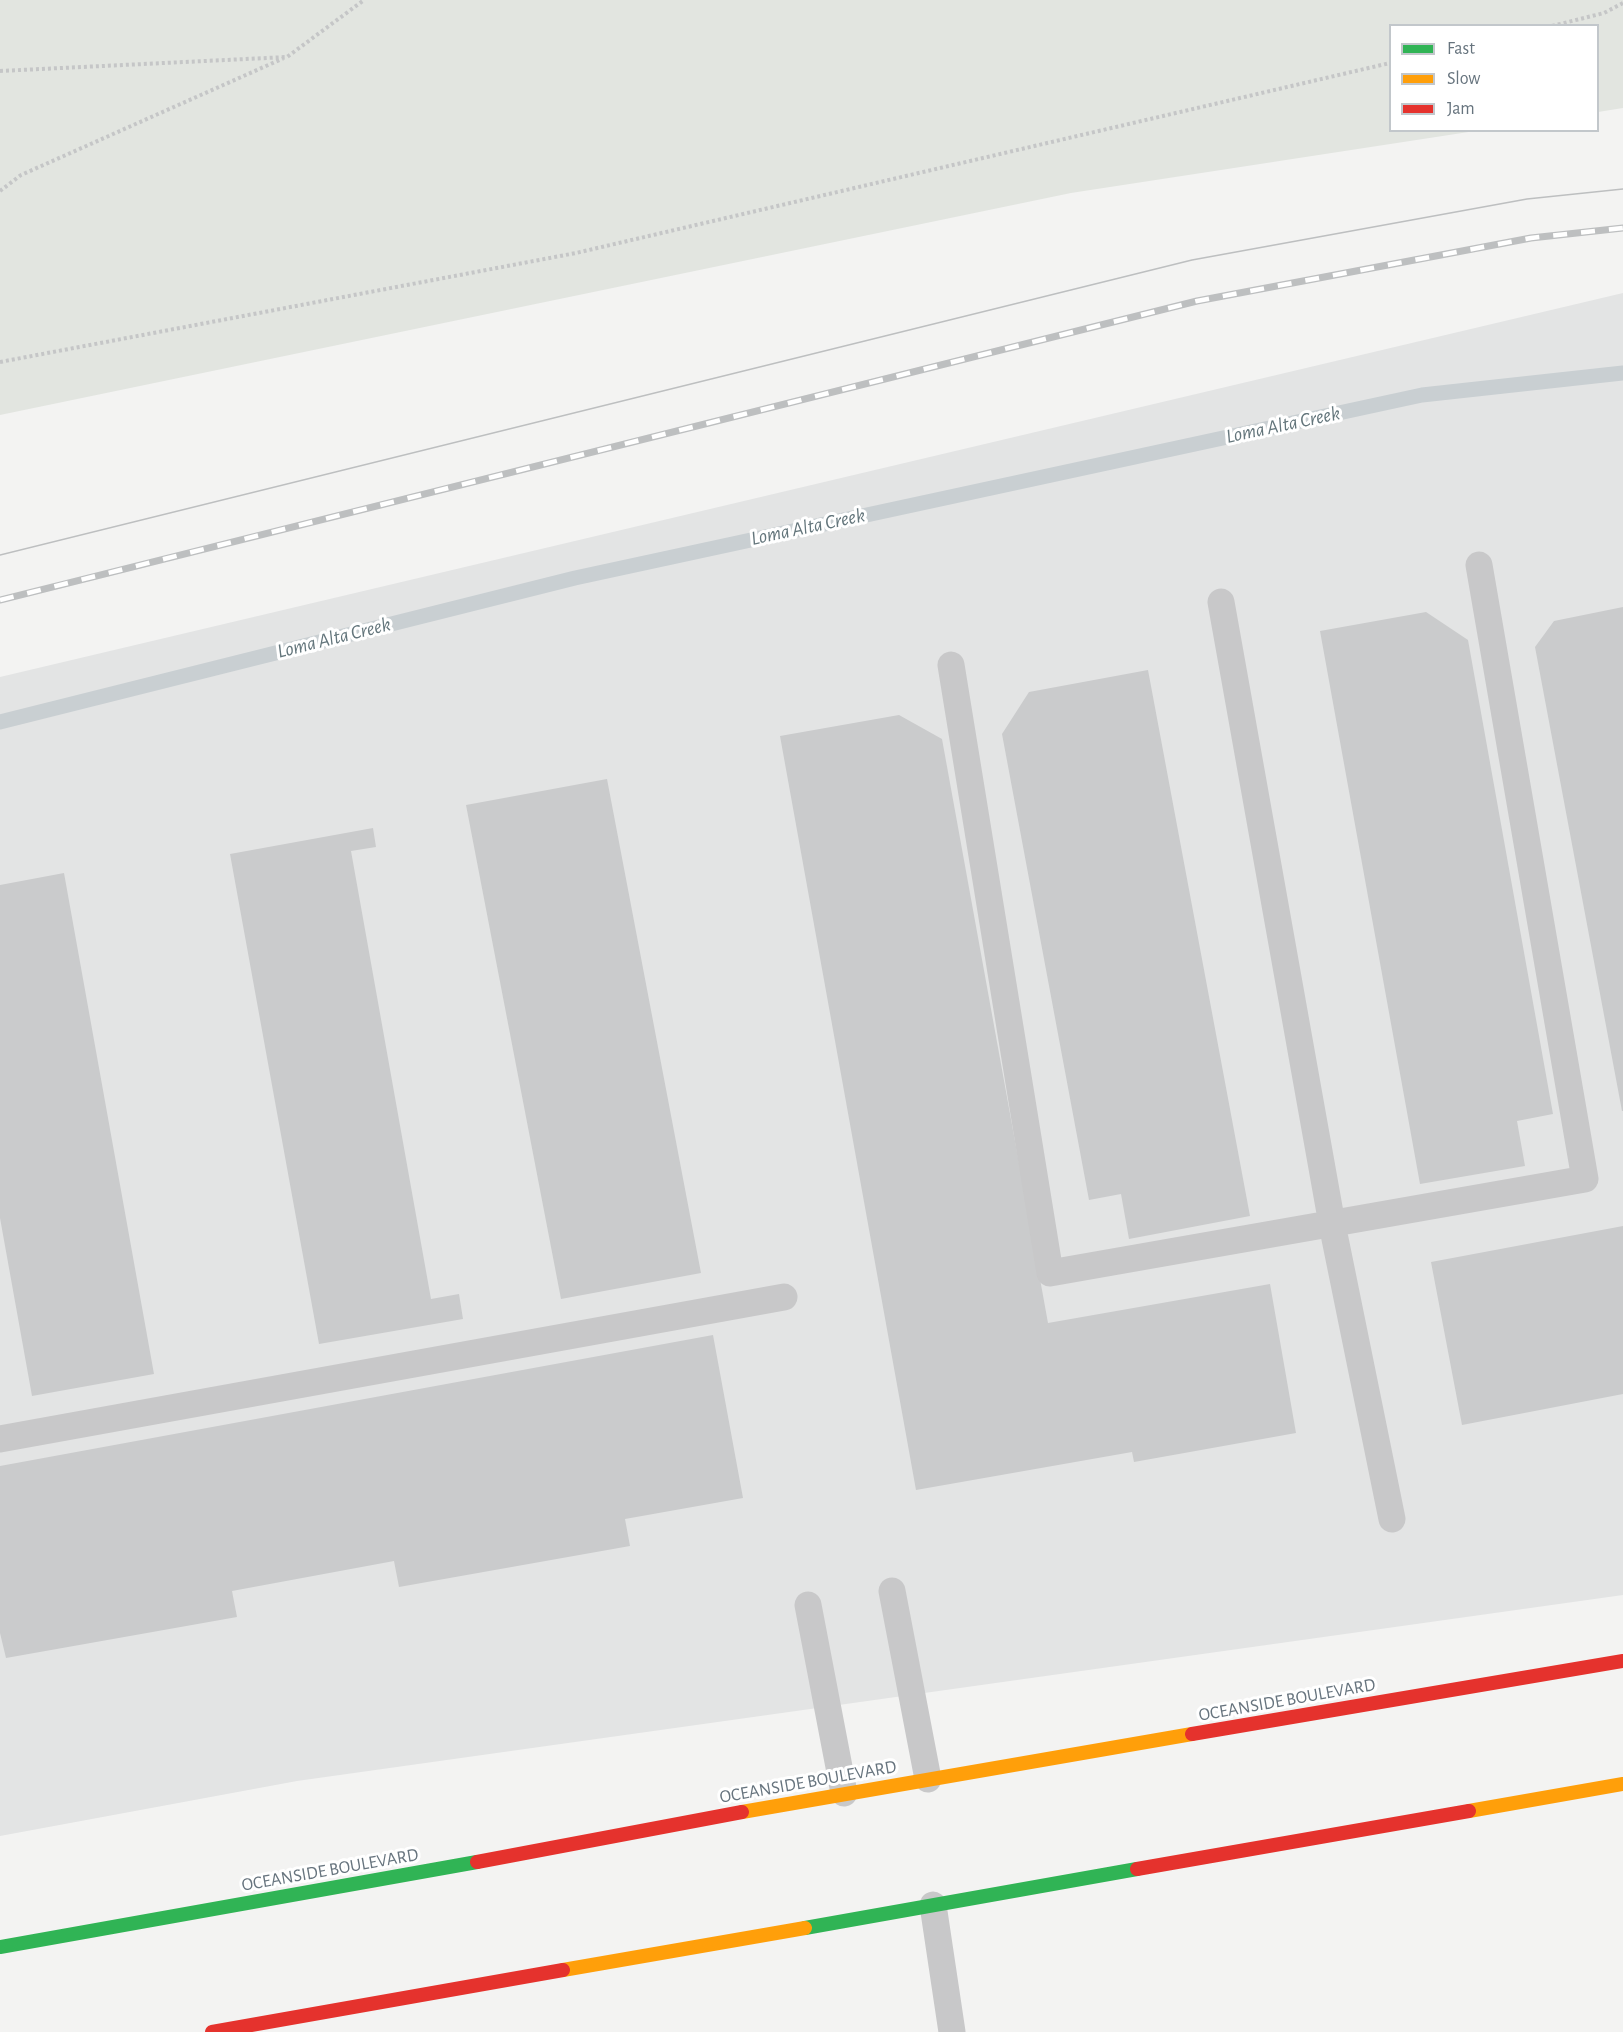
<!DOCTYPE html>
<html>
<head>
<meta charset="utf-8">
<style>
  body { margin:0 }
  #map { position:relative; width:1623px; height:2032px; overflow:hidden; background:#f3f3f2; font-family:"Alegreya Sans",sans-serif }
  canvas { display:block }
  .legend { position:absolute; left:1389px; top:24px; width:210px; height:108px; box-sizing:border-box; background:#fff; border:2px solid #c2c7cb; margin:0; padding:8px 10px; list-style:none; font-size:18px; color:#67747e }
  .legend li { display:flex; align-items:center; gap:12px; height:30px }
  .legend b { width:30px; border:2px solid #c2c7cb }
</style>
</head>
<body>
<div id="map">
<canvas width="1623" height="2032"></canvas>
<ul class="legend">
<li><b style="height:8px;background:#30b455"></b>Fast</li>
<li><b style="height:8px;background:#ff9f0a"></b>Slow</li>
<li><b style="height:8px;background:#e5322d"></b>Jam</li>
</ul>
</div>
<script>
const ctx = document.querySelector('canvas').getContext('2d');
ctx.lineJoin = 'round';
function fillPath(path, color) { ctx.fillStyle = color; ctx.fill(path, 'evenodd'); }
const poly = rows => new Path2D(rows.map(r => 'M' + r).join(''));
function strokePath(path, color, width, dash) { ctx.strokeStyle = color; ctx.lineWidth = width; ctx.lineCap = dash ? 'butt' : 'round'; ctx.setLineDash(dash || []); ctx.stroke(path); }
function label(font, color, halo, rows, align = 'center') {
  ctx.font = font + ' "Alegreya Sans",sans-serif'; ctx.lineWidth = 6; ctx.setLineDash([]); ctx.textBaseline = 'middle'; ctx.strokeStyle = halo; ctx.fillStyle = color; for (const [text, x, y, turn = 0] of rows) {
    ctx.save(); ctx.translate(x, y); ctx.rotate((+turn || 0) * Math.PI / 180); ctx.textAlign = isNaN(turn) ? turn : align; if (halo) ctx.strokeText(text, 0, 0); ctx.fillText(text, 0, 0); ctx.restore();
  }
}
const built = poly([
  [1623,293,1623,1595,297,1781,0,1836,0,677]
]);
const green = poly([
  [0,0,1623,0,1623,108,1598,112,1598,26,1390,26,1390,130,1475,131,1071,193,0,415]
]);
const stream = poly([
  [0,722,575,578,1422,395,1623,373]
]);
const building = poly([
  [1623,607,1623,1111,1622,1111,1535,647,1554,621],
  [1426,612,1468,640,1553,1114,1517,1121,1525,1166,1420,1184,1320,631],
  [1148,670,1250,1216,1129,1239,1121,1194,1089,1200,1002,734,1029,692],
  [899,715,942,739,1048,1323,1270,1284,1296,1433,1134,1462,1132,1452,916,1490,780,736],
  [607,779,701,1273,561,1299,466,805],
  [373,828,376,847,351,851,431,1299,459,1294,463,1319,319,1344,230,854],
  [64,873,154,1374,32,1396,0,1218,0,885],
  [1623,1226,1623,1394,1462,1425,1431,1262],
  [713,1335,743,1498,625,1519,630,1546,399,1587,394,1561,232,1591,237,1617,6,1658,0,1633,0,1466]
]);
const path = poly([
  [1552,26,1604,13,1623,3],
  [0,71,287,57,364,0],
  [0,191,21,175,284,58],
  [0,362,576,253,1390,63]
]);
const lane = poly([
  [1221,602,1332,1224,1392,1519],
  [951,665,1050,1273,1585,1179,1479,565],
  [0,1439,784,1297],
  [892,1591,928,1779],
  [808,1605,844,1793],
  [933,1905,952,2032]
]);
const fast = poly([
  [805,1928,1137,1869],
  [0,1947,477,1862]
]);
const slow = poly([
  [1469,1811,1623,1784],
  [742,1812,1192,1734],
  [563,1970,805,1928]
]);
const jam = poly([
  [1192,1734,1623,1661],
  [477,1862,742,1812],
  [1137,1869,1469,1811],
  [212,2032,563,1970]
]);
const tram = poly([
  [0,555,1192,260,1527,199,1623,189]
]);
const rail = poly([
  [0,600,1197,301,1531,238,1623,228]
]);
const streetNames = [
  ["OCEANSIDE BOULEVARD",1287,1700,-10],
  ["OCEANSIDE BOULEVARD",808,1782,-10],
  ["OCEANSIDE BOULEVARD",330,1870,-10]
];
const waterNames = [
  ["Loma Alta Creek",1283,425,-12],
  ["Loma Alta Creek",808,527,-12],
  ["Loma Alta Creek",334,638,-14]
];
fillPath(built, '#e3e4e4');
fillPath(green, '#e2e5e0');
strokePath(stream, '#c9cfd2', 15);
fillPath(building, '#cacbcc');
strokePath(path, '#c5c6c7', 4, [3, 3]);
strokePath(lane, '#c8c8c9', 27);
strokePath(fast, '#30b455', 14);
strokePath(slow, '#ff9f0a', 14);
strokePath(jam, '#e5322d', 14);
strokePath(tram, '#bdbfc0', 1.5);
strokePath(rail, '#bdbfc0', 7);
strokePath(rail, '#fff', 4.5, [14]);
label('18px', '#67747e', '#fff', streetNames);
label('italic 20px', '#63757b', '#fff', waterNames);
</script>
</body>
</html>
